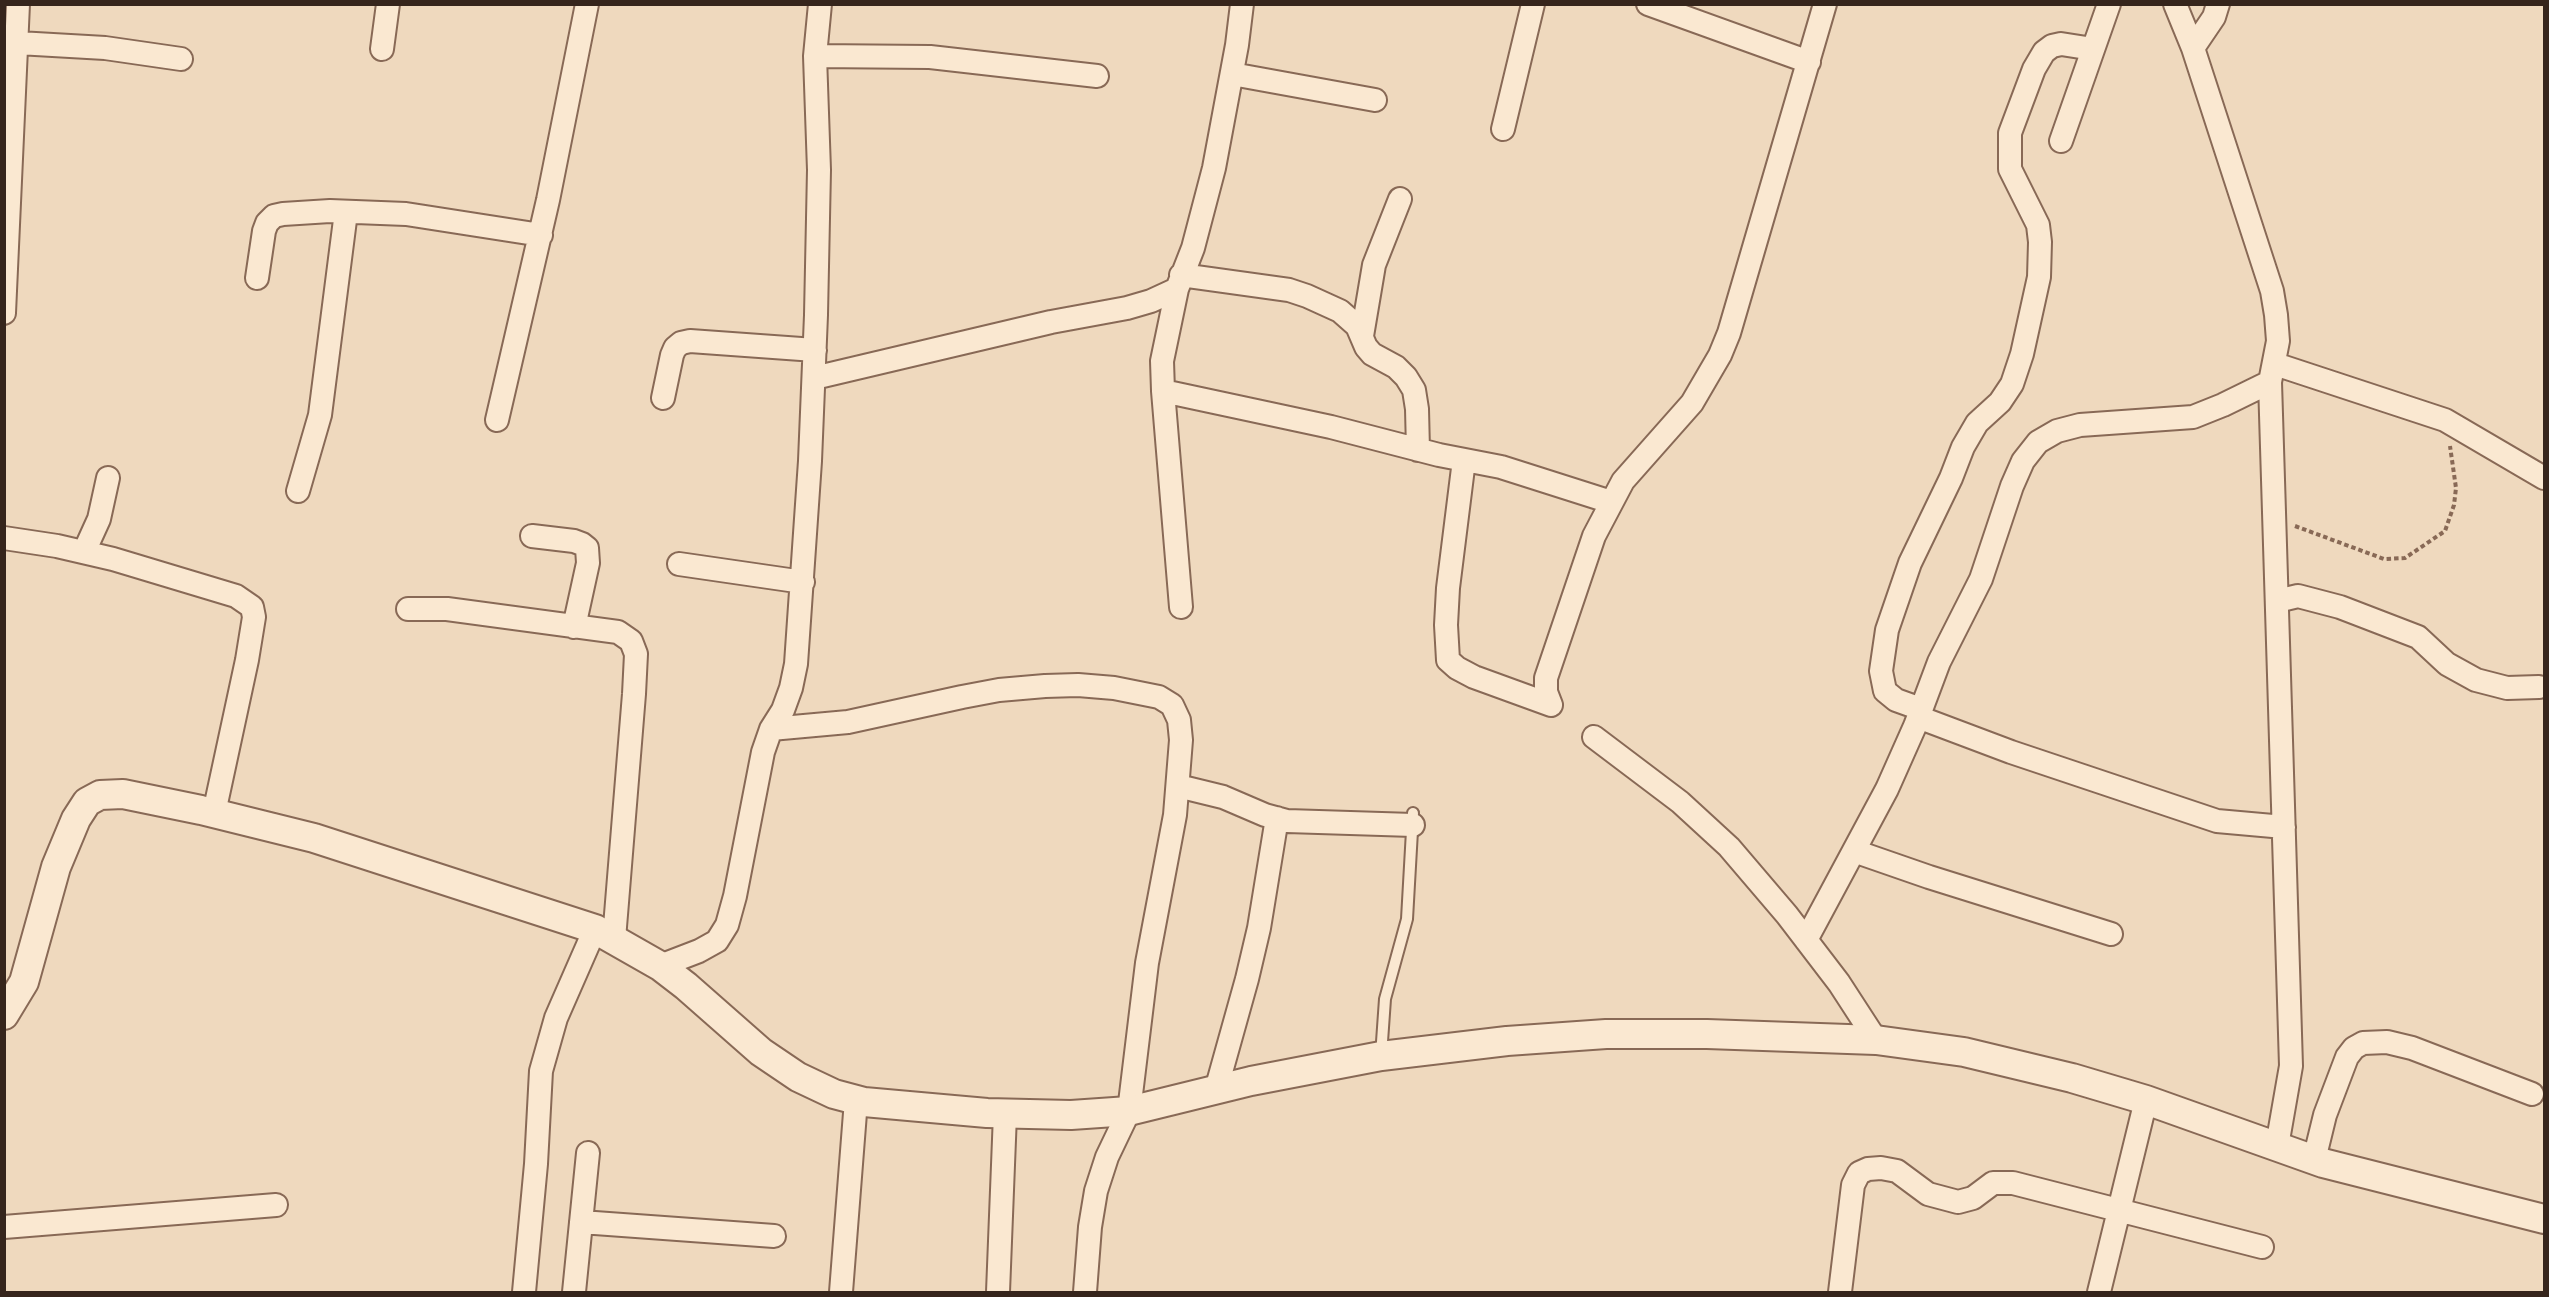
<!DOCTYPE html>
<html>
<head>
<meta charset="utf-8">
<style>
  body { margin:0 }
  #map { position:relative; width:2549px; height:1297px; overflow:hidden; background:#efd9be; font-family:"Noto Serif",serif }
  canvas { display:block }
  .frame { position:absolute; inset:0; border:6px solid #36251c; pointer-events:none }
</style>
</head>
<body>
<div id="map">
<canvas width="2549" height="1297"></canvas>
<div class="frame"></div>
</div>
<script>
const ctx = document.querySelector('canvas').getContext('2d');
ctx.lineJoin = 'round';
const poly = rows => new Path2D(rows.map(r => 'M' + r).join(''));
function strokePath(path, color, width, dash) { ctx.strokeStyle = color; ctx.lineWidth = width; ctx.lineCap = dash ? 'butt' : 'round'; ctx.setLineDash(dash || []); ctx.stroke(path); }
const path = poly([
  [2295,526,2384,559,2405,558,2445,531,2454,505,2456,488,2450,446]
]);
const service = poly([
  [1381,1056,1385,999,1407,919,1413,813]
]);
const minor = poly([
  [1648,4,1809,62],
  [2175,4,2193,48,2272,291,2276,315,2278,341,2270,382,2291,1066,2277,1146],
  [18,43,105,48,181,59],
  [2193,48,2214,17,2218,4],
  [382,49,388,4],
  [815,56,930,57,1097,76],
  [1232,74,1375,100],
  [1503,129,1533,4],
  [2061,141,2109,4],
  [1181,275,1289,290,1307,296,1340,311,1357,326,1366,347,1372,354,1396,367,1406,377,1414,390,1417,409,1418,450],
  [257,278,264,231,267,223,274,216,283,214,330,211,406,214,541,235],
  [1177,289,1162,361,1163,391,1181,607],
  [4,313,18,4],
  [1362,336,1374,265,1400,199],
  [2275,364,2445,420,2544,478],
  [814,378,1051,322,1127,308,1151,301,1177,289,1193,248,1214,168,1237,45,1242,4],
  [1163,391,1331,427,1439,455,1501,467,1611,502],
  [663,398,672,355,675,348,681,343,690,341,815,350],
  [497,420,548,200,587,4],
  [1464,460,1448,588,1446,625,1448,660,1457,668,1474,677,1551,705],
  [298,491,320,415,346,212],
  [532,536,574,541,582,544,587,548,588,563,574,627],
  [4,538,57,546,113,559,236,596,252,607,254,617,247,660,214,813],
  [84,552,99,519,108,478],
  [679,564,803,582],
  [2277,601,2298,596,2340,607,2418,637,2447,664,2476,680,2507,688,2539,687],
  [408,609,447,609,603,630,618,632,631,641,636,654,634,694,614,939],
  [1551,705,1546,692,1546,678,1594,536,1623,481,1692,403,1720,355,1729,333,1825,4],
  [1921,709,1896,700,1885,691,1881,671,1887,630,1910,563,1951,478,1963,447,1977,423,2000,402,2012,384,2022,354,2039,277,2040,242,2038,225,2010,169,2010,133,2034,69,2044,52,2052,46,2061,44,2093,49],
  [1918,717,2011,752,2217,821,2284,827],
  [771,729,848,722,962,697,999,690,1045,686,1078,685,1114,688,1159,697,1172,705,1179,720,1181,740,1175,815,1147,963,1129,1111,1107,1157,1096,1191,1090,1227,1085,1292],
  [1594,737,1680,802,1729,847,1787,915,1839,983,1876,1040],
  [1178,786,1223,797,1265,815,1287,821,1413,825],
  [1854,851,1929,877,2111,934],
  [1806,940,1887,789,1915,726,1939,662,1981,579,2012,486,2023,461,2038,442,2057,431,2080,425,2193,417,2223,405,2270,382],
  [660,966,699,951,717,941,727,925,735,896,763,752,771,729,783,710,791,688,796,664,810,461,816,315,819,170,815,56,820,4],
  [1216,1090,1247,979,1259,928,1277,818],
  [2314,1160,2325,1115,2347,1057,2354,1048,2363,1043,2387,1042,2412,1048,2532,1094],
  [581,1222,774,1236],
  [4,1227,276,1205],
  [524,1292,536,1164,541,1071,556,1018,595,929],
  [574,1292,588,1153],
  [841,1292,856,1100],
  [998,1292,1005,1114],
  [1840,1292,1853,1185,1859,1173,1868,1169,1881,1168,1897,1171,1928,1194,1958,1202,1973,1198,1993,1183,2013,1183,2262,1247],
  [2099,1292,2146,1100]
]);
const tertiary = poly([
  [4,1015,24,982,56,867,76,819,87,802,100,795,123,794,201,810,314,838,595,929,660,966,686,986,761,1052,798,1077,834,1094,864,1102,987,1113,1071,1115,1129,1111,1251,1081,1381,1056,1507,1041,1606,1034,1707,1034,1876,1040,1964,1052,2072,1078,2146,1100,2323,1163,2544,1219]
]);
strokePath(service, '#886956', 14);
strokePath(minor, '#886956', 26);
strokePath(tertiary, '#886956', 32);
strokePath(path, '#886956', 4, [4.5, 3]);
strokePath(service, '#fae8d1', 10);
strokePath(minor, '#fae8d1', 22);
strokePath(tertiary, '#fae8d1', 28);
</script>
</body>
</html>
